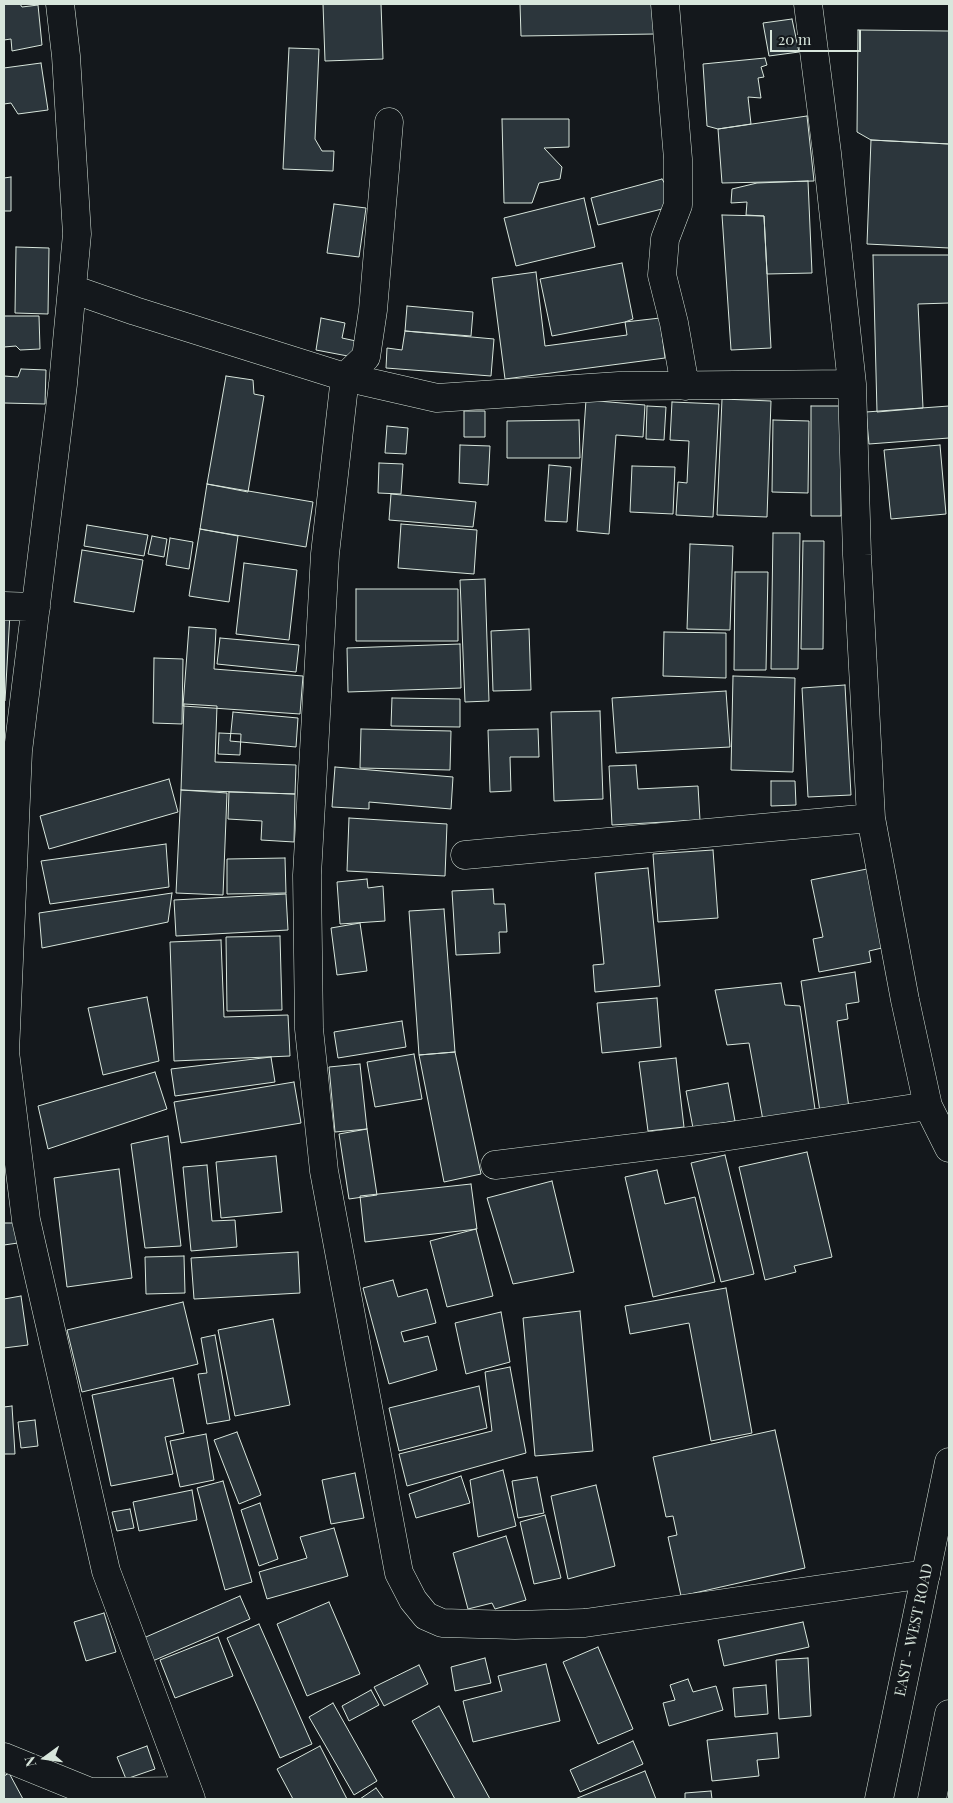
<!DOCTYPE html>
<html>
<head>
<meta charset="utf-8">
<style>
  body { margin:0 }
  #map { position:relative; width:953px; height:1803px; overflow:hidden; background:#14181c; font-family:"Playfair Display",serif }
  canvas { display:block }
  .frame { position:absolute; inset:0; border:5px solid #d8e6dc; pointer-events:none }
  .north { position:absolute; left:20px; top:1733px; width:50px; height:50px; -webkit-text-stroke:4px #14181c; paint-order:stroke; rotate:256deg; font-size:14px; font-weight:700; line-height:20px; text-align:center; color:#d8e6dc }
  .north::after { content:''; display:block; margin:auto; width:18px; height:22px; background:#d8e6dc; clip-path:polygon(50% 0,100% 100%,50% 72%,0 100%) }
  .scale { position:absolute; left:770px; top:30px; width:91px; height:22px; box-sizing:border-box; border:2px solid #d8e6dc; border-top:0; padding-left:6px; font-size:15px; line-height:18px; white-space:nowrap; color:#d8e6dc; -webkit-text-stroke:4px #14181c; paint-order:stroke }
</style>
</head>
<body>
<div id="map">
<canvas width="953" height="1803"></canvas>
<div class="frame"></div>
<div class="north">N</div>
<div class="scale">20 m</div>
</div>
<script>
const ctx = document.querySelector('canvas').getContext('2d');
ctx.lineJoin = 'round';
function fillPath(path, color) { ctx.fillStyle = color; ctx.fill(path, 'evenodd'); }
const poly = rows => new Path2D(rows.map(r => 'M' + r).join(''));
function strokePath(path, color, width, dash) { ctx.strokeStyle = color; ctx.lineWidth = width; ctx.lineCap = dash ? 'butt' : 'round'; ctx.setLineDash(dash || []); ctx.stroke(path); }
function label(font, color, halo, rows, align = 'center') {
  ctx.font = font + ' "Playfair Display",serif'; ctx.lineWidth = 4; ctx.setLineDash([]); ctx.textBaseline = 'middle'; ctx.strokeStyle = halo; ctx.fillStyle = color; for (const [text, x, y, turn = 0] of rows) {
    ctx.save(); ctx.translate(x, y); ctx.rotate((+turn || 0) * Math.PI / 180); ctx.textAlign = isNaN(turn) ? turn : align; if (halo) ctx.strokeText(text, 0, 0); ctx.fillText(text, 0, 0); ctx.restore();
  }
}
const building = poly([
  [4,4,20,4,22,7,38,5,42,45,12,51,11,39,4,40,4,4],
  [323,4,381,4,383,59,325,61,323,4],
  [520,4,654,4,655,34,521,36,520,4],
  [792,19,799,52,769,56,763,23,792,19],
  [858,30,949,31,949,144,871,140,857,132,858,30],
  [289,48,319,49,315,139,322,151,334,151,333,171,283,169,289,48],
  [765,58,767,65,761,67,764,77,758,78,761,98,748,97,751,124,718,129,707,126,703,64,765,58],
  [41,63,48,110,18,114,11,103,4,104,4,68,41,63],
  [807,116,814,181,722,183,718,129,807,116],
  [502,119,569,119,569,147,544,148,562,167,560,179,539,183,532,203,504,203,502,119],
  [871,140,949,144,949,248,867,244,871,140],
  [11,177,11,211,4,211,4,178,11,177],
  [662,179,678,205,598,225,591,198,662,179],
  [808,181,812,273,767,274,764,216,746,215,747,202,731,203,732,189,757,183,808,181],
  [584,198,595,247,516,266,504,218,584,198],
  [334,204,366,208,359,257,327,253,334,204],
  [722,215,764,216,771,348,731,350,722,215],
  [16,247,49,248,48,314,15,313,16,247],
  [873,255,949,255,949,303,918,304,923,408,877,412,873,255],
  [622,263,633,319,625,322,552,336,540,279,622,263],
  [536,272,545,346,627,335,625,322,660,318,665,358,505,379,492,278,536,272],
  [407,306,473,312,471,336,405,331,407,306],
  [4,316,39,316,40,349,20,350,16,346,4,347,4,316],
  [321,318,345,323,342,338,356,341,353,357,316,350,321,318],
  [405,331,494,339,491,376,386,368,387,348,402,350,405,331],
  [21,369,46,370,45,404,4,403,4,376,18,377,21,369],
  [226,376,253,380,254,394,264,396,248,492,207,484,226,376],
  [722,399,771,401,767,517,717,515,722,399],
  [586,400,645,405,643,437,616,435,609,534,577,531,586,400],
  [672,402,719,404,713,517,676,515,678,482,687,483,689,441,670,440,672,402],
  [647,406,666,407,664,440,646,439,647,406],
  [811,406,841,406,841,516,811,516,811,406],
  [949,406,949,438,869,444,866,412,949,406],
  [464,411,485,411,485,437,464,437,464,411],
  [579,420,580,458,507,458,507,421,579,420],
  [773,420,809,421,808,493,772,492,773,420],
  [387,426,408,428,406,454,385,453,387,426],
  [460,445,490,446,488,485,459,483,460,445],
  [940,445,946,514,891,519,884,450,940,445],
  [379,463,403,464,401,494,378,493,379,463],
  [549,465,571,467,567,522,545,521,549,465],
  [632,466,675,467,673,514,630,512,632,466],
  [207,484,313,502,306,547,200,529,207,484],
  [391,494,476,502,473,527,389,520,391,494],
  [401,524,477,530,474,574,398,568,401,524],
  [87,525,148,535,144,556,84,546,87,525],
  [200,529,238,536,229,602,189,596,200,529],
  [773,533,800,533,798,669,771,669,773,533],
  [152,536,167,539,164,557,148,554,152,536],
  [170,538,193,542,189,569,166,565,170,538],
  [803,541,824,541,823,649,801,649,803,541],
  [690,544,733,546,730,630,687,629,690,544],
  [82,550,143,560,134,612,74,602,82,550],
  [244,563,297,570,289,640,236,634,244,563],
  [735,572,768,572,766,670,734,670,735,572],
  [485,579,489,701,465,702,460,580,485,579],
  [356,589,458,589,458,641,356,641,356,589],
  [4,613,10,613,5,701,4,701,4,613],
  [189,627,216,629,214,669,303,676,300,714,183,706,189,627],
  [529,629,531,690,493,691,491,631,529,629],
  [664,632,726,633,726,678,663,676,664,632],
  [220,638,299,645,296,672,217,664,220,638],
  [460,644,461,688,348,692,347,648,460,644],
  [154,658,183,659,182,724,153,723,154,658],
  [733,676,795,678,793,772,731,770,733,676],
  [845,685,851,795,808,797,802,688,845,685],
  [726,691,730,747,616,753,612,698,726,691],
  [392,698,460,699,460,727,391,726,392,698],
  [184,704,217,706,215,762,296,765,295,794,181,790,184,704],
  [600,711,603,799,554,801,551,712,600,711],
  [233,712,298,718,296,747,230,741,233,712],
  [361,729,451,731,450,770,360,768,361,729],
  [538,729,539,757,510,757,511,791,490,792,488,730,538,729],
  [219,733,241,734,240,755,218,754,219,733],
  [636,765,638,789,698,786,700,820,612,825,609,766,636,765],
  [335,767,453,777,451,809,369,802,369,809,332,807,335,767],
  [169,779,178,812,49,849,40,816,169,779],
  [771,781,795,781,796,805,771,806,771,781],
  [181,790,227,793,223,895,176,893,181,790],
  [229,792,295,794,294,842,261,840,262,821,228,819,229,792],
  [349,818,447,824,445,876,347,871,349,818],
  [166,844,169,887,50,904,41,861,166,844],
  [713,850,718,918,658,922,653,854,713,850],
  [285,858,286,893,227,894,227,859,285,858],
  [648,868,660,986,595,992,593,965,604,964,595,873,648,868],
  [867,869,882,948,869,951,871,962,819,972,813,939,823,937,811,880,867,869],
  [367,879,368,888,383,886,385,921,340,924,337,882,367,879],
  [493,889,494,904,505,904,507,932,499,932,500,953,456,955,452,891,493,889],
  [172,893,168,922,42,948,39,913,172,893],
  [286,894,288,930,176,936,174,900,286,894],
  [444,909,455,1052,419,1055,409,911,444,909],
  [360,923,367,971,337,975,331,928,360,923],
  [280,936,282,1010,227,1011,226,937,280,936],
  [221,940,224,1017,288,1015,290,1056,174,1061,170,942,221,940],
  [855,972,859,1002,846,1004,848,1019,837,1021,849,1108,820,1112,801,981,855,972],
  [781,983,785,1005,800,1006,817,1123,764,1126,749,1043,727,1045,715,990,781,983],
  [147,997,159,1061,103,1075,88,1008,147,997],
  [657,998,661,1047,602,1053,597,1003,657,998],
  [402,1021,406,1047,338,1058,334,1032,402,1021],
  [455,1052,481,1174,444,1182,419,1055,455,1052],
  [414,1054,422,1099,375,1107,367,1062,414,1054],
  [271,1057,275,1082,175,1096,171,1069,271,1057],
  [676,1058,684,1127,648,1131,639,1062,676,1058],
  [360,1064,367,1129,335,1132,329,1067,360,1064],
  [155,1072,167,1109,48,1149,38,1106,155,1072],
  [294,1082,301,1123,181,1143,174,1102,294,1082],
  [728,1083,735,1121,693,1128,686,1091,728,1083],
  [367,1129,377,1195,349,1199,339,1134,367,1129],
  [168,1136,181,1246,145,1248,131,1144,168,1136],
  [807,1152,832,1257,794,1266,796,1272,765,1280,739,1167,807,1152],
  [725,1155,754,1274,721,1282,691,1163,725,1155],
  [276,1156,282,1212,221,1218,216,1162,276,1156],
  [207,1165,212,1221,235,1220,237,1247,191,1251,183,1167,207,1165],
  [119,1169,132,1278,67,1287,54,1178,119,1169],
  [657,1170,665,1204,695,1197,715,1282,653,1297,625,1177,657,1170],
  [552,1181,574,1272,513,1284,487,1198,552,1181],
  [471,1184,477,1229,365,1242,360,1196,471,1184],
  [4,1223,16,1223,18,1243,4,1245,4,1223],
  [476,1229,493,1296,447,1307,430,1241,476,1229],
  [298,1252,300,1293,194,1299,191,1258,298,1252],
  [184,1256,185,1293,146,1294,145,1257,184,1256],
  [393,1280,398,1297,427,1289,436,1323,401,1332,404,1342,428,1336,437,1370,389,1384,363,1288,393,1280],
  [726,1288,752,1433,711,1441,689,1323,630,1334,625,1306,726,1288],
  [21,1296,28,1345,4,1348,4,1299,21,1296],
  [183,1302,198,1364,82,1392,67,1330,183,1302],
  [580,1311,593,1451,535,1456,523,1318,580,1311],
  [501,1312,510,1362,466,1374,455,1323,501,1312],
  [273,1319,290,1405,235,1416,218,1330,273,1319],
  [215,1335,230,1420,207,1424,198,1374,207,1373,201,1338,215,1335],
  [510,1367,526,1453,407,1486,399,1454,492,1431,485,1372,510,1367],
  [173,1378,184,1433,165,1437,173,1474,111,1486,92,1395,173,1378],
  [479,1386,487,1428,399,1451,389,1408,479,1386],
  [12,1406,15,1454,4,1454,4,1407,12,1406],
  [35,1420,38,1446,21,1448,18,1422,35,1420],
  [775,1430,805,1568,681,1596,668,1537,677,1535,673,1516,666,1517,653,1457,775,1430],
  [237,1432,261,1495,239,1504,214,1440,237,1432],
  [206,1434,214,1480,180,1487,170,1441,206,1434],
  [503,1470,516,1526,478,1537,470,1480,503,1470],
  [355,1473,364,1518,331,1524,322,1480,355,1473],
  [461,1476,470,1503,416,1518,409,1494,461,1476],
  [537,1477,544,1513,518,1518,512,1481,537,1477],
  [223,1481,252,1582,225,1590,197,1488,223,1481],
  [596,1485,615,1566,568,1579,551,1496,596,1485],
  [192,1490,197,1520,139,1531,133,1502,192,1490],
  [260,1503,278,1559,259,1566,241,1510,260,1503],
  [130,1509,134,1528,117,1531,112,1512,130,1509],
  [545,1515,561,1578,534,1584,520,1522,545,1515],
  [334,1528,348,1576,267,1599,259,1572,307,1558,300,1537,334,1528],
  [506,1536,526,1600,495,1609,492,1603,468,1609,453,1553,506,1536],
  [240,1596,250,1619,148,1663,139,1640,240,1596],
  [329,1602,360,1674,307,1696,277,1624,329,1602],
  [104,1613,116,1652,86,1661,74,1622,104,1613],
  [803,1622,809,1647,724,1666,718,1640,803,1622],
  [259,1624,312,1744,280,1758,227,1638,259,1624],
  [218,1637,233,1676,175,1698,160,1660,218,1637],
  [598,1647,633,1729,598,1744,563,1662,598,1647],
  [485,1658,491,1683,455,1691,451,1667,485,1658],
  [808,1658,811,1716,779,1719,776,1660,808,1658],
  [546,1664,560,1721,473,1742,463,1701,502,1691,498,1676,546,1664],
  [419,1665,428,1684,384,1706,374,1687,419,1665],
  [688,1679,693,1692,716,1686,723,1710,669,1726,663,1703,675,1700,670,1685,688,1679],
  [766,1685,768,1714,735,1717,733,1688,766,1685],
  [371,1690,379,1705,349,1721,342,1706,371,1690],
  [333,1703,377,1781,354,1795,309,1717,333,1703],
  [439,1706,490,1799,455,1799,412,1721,439,1706],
  [777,1733,779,1758,757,1760,759,1776,712,1781,707,1740,777,1733],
  [633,1741,643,1764,580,1792,570,1770,633,1741],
  [147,1746,155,1769,126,1779,117,1757,147,1746],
  [320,1746,347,1799,293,1799,277,1769,320,1746],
  [645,1771,656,1799,575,1799,645,1771],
  [9,1773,23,1799,4,1799,4,1776,9,1773],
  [376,1788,384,1799,360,1799,376,1788],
  [711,1791,712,1799,685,1799,685,1793,711,1791]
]);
const minor = poly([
  [60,4,66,56,77,234,63,384,18,751,5,1052,26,1220,106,1571,191,1799],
  [665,4,678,159,678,205,665,239,662,275,674,323,685,386],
  [808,4,827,153,852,384,857,555,871,818,905,1000,928,1106,949,1148],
  [389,122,373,310,366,357,345,377,325,554,307,875,309,1029,324,1171,399,1573,413,1600,426,1616,442,1623,515,1625,585,1623,926,1574],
  [72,289,135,311,345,377,437,398,619,386,852,384],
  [4,606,36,607],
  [465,855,871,818],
  [495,1165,723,1137,928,1106],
  [4,1757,90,1792,188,1791]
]);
const major = poly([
  [879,1799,949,1462],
  [932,1799,949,1714]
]);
const streetNames = [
  ["EAST - WEST ROAD",914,1630,-78]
];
fillPath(building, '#2c363c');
strokePath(building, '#d8e6dc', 1);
strokePath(minor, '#d8e6dc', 29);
strokePath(major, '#d8e6dc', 29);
strokePath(minor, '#14181c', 28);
strokePath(major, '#14181c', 28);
label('15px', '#d8e6dc', '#14181c', streetNames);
</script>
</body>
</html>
